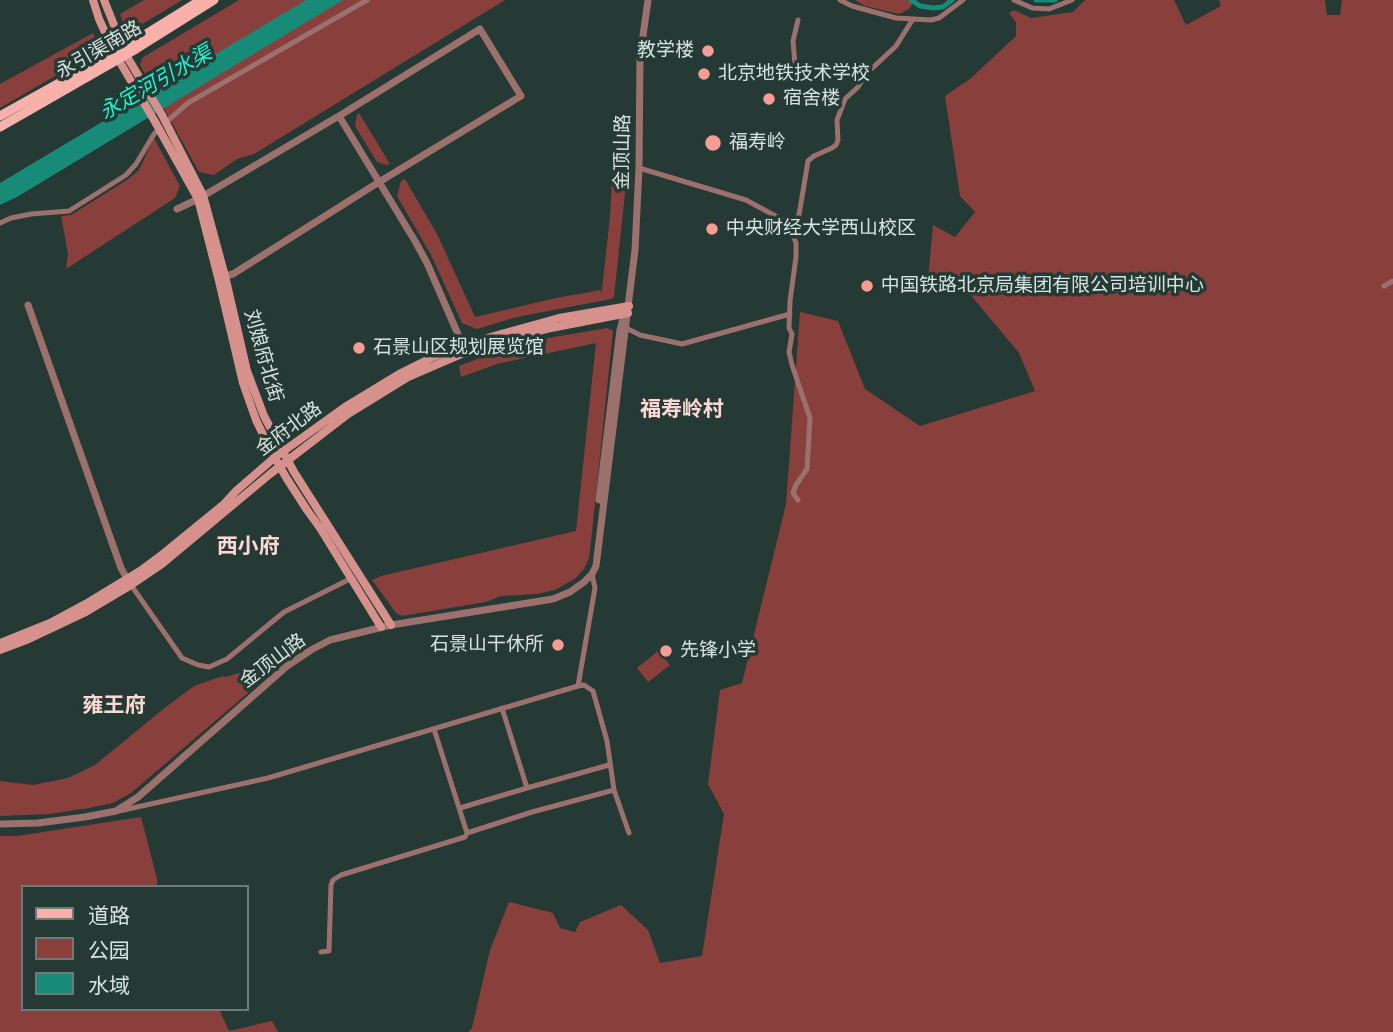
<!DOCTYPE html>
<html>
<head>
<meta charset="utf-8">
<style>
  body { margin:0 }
  #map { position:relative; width:1393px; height:1032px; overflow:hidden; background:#253935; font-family:"Noto Sans","Noto Sans SC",sans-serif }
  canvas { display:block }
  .legend { position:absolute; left:21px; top:885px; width:228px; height:126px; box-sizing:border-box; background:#253935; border:2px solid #6c7d79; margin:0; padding:9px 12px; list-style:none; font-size:21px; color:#d6e3df }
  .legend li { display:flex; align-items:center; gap:14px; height:35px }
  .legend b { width:35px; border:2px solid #6c7d79 }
</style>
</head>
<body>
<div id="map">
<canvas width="1393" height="1032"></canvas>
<ul class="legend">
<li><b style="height:9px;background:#f8b0aa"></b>道路</li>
<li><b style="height:19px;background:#89403d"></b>公园</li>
<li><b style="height:19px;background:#178b78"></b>水域</li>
</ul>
</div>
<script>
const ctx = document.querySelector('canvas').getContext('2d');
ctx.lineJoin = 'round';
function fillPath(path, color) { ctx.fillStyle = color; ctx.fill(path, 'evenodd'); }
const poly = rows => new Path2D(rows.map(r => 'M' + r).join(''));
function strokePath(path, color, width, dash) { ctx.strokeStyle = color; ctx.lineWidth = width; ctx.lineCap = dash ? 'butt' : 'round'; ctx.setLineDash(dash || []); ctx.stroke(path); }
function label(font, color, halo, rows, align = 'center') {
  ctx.font = font + ' "Noto Sans","Noto Sans SC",sans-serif'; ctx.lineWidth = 7; ctx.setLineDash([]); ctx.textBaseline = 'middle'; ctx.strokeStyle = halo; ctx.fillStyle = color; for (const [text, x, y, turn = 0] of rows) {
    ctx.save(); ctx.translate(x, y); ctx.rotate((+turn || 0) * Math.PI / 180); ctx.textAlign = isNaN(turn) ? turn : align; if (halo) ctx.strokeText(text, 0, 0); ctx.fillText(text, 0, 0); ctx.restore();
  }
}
const green = poly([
  [144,0,182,0,131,31,125,28,120,14],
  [239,0,505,0,254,154,237,159,214,175,199,172,140,65,142,58],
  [855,0,915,0,909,9,899,14,865,6],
  [1085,0,1174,0,1186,25,1221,6,1219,0,1325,0,1327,15,1340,15,1342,0,1393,0,1393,1032,468,1032,472,1028,490,950,509,902,553,913,560,928,575,932,580,922,621,905,648,930,660,963,702,956,724,814,708,784,720,690,742,683,786,504,800,312,838,321,865,389,920,426,1035,391,1019,353,964,287,928,279,933,225,955,237,975,212,960,196,945,96,970,79,1016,36,1016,22,1009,13,1014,10,1031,18,1073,12],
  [93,33,100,46,98,51,0,108,0,84],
  [359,113,390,164,386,165,377,162,355,126,357,115],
  [154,138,180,186,175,198,66,269,68,254,61,216,71,215,127,180,139,170],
  [614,140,622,150,629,155,614,297,611,299,517,317,477,329,462,323,431,255,397,196,401,181,405,179,438,236,475,317,556,298,601,290,601,298,610,217],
  [607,328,613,331,591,542,589,558,584,569,576,578,555,590,537,594,501,596,486,602,402,616,396,613,372,580,381,576,576,531,596,343,497,364,461,377,459,366,480,358,548,338],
  [658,651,670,665,648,682,637,668],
  [262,660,283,663,131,793,113,803,89,808,49,814,0,816,0,781,33,785,68,778,95,765,162,710,194,686,223,676,226,677,242,672],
  [141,817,157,879,157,887,23,887,23,1009,219,1009,229,1031,272,1021,278,1032,0,1032,0,836,17,836]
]);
const water = poly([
  [306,0,343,0,17,197,0,205,0,183]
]);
const canal = poly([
  [911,0,920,6,933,8,943,7,952,0],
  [1036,0,1055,0]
]);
const minor = poly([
  [840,0,852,6,896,18,931,20,939,18,963,0],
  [1014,0,1032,8,1049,9,1072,0],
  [798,20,793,41,795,64,800,81,868,71],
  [165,123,188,103,367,0],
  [639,168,746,200,783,220,792,232,796,243,796,257,790,301,789,328,792,334,789,352,792,365,810,418,807,469,796,485,793,493,798,500],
  [0,223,11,218,31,214,69,211,126,175,136,164,154,134,160,129],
  [790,228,799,215,808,161,814,156,832,148,836,145,838,140,837,120,845,99,858,87,867,73,896,46,913,19],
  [1384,286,1393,281],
  [626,328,640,335,682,344,790,314],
  [131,585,182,658,198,665,209,667,227,659,284,612,352,578],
  [578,686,595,588,592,574],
  [502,708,527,788],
  [434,729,467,833],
  [460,808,527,788,609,765],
  [119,811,268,778,578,686,584,685,593,691,607,741,614,790,629,833],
  [321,952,329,951,331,885,333,880,341,875,465,837,467,833,532,812,614,790]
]);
const tertiary = poly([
  [339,116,415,241,427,263,464,348],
  [177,209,198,199,339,116,480,29,521,96,379,182,233,274,225,276],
  [28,305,121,568,130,584],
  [599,500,620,330,625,311],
  [0,824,38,823,85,817,116,811,138,797,287,666,311,650,330,640,391,625,553,599,570,592,584,582,592,574,596,566,635,250,639,168,640,57,648,0]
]);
const secondary = poly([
  [93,0,99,19,114,52,154,120,198,199,219,281,243,383,256,420,270,449,287,479,307,510,320,528,381,627],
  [104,0,126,55,162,115,203,195,225,276,247,371,264,416,294,472,391,625],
  [0,643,50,623,89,602,140,571,159,557,224,504,236,491,274,458,345,407,401,373,433,357,463,345,501,334,559,318,629,306],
  [0,650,29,639,84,613,131,585,162,564,270,474,348,414,408,377,466,352,498,342,551,328,628,313]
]);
const primary = poly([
  [0,116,133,42,201,0],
  [0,127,136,49,214,0]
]);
const markers = [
  [708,51,7,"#f59c95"],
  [704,74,7,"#f59c95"],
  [769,99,7,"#f59c95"],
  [713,143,9,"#f59c95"],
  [712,229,7,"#f59c95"],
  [867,286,7,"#f59c95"],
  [359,348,7,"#f59c95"],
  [558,645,7,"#f59c95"],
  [666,651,7,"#f59c95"]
];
const streetNames = [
  ["永引渠南路",99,50,-30],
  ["金顶山路",623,152,-89],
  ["刘娘府北街",263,356,74],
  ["金府北路",289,429,-37],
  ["金顶山路",273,661,-37]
];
const poiNames = [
  ["教学楼",694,51,"right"],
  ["北京地铁技术学校",718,74],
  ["宿舍楼",783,99],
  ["福寿岭",729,143],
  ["中央财经大学西山校区",726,229],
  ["中国铁路北京局集团有限公司培训中心",881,286],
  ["石景山区规划展览馆",373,348],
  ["石景山干休所",544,645,"right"],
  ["先锋小学",680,651]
];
const waterNames = [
  ["永定河引水渠",156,83,-30]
];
const neighbourhoodNames = [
  ["福寿岭村",682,410],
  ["西小府",248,547],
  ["雍王府",114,706]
];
fillPath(green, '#89403d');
fillPath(water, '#178b78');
strokePath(canal, '#178b78', 5);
strokePath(minor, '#9c716d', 5);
strokePath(tertiary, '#9c716d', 7);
strokePath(secondary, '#d7918c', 8);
strokePath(primary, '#f8b0aa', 9);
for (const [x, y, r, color] of markers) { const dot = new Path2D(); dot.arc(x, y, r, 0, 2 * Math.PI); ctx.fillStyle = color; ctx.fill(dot); strokePath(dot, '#253935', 2.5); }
label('19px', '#d6e3df', '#253935', streetNames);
label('19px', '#d6e3df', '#253935', poiNames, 'left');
label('italic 21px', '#1ef2d1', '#253935', waterNames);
label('bold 21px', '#fcd9d5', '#253935', neighbourhoodNames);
</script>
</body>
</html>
